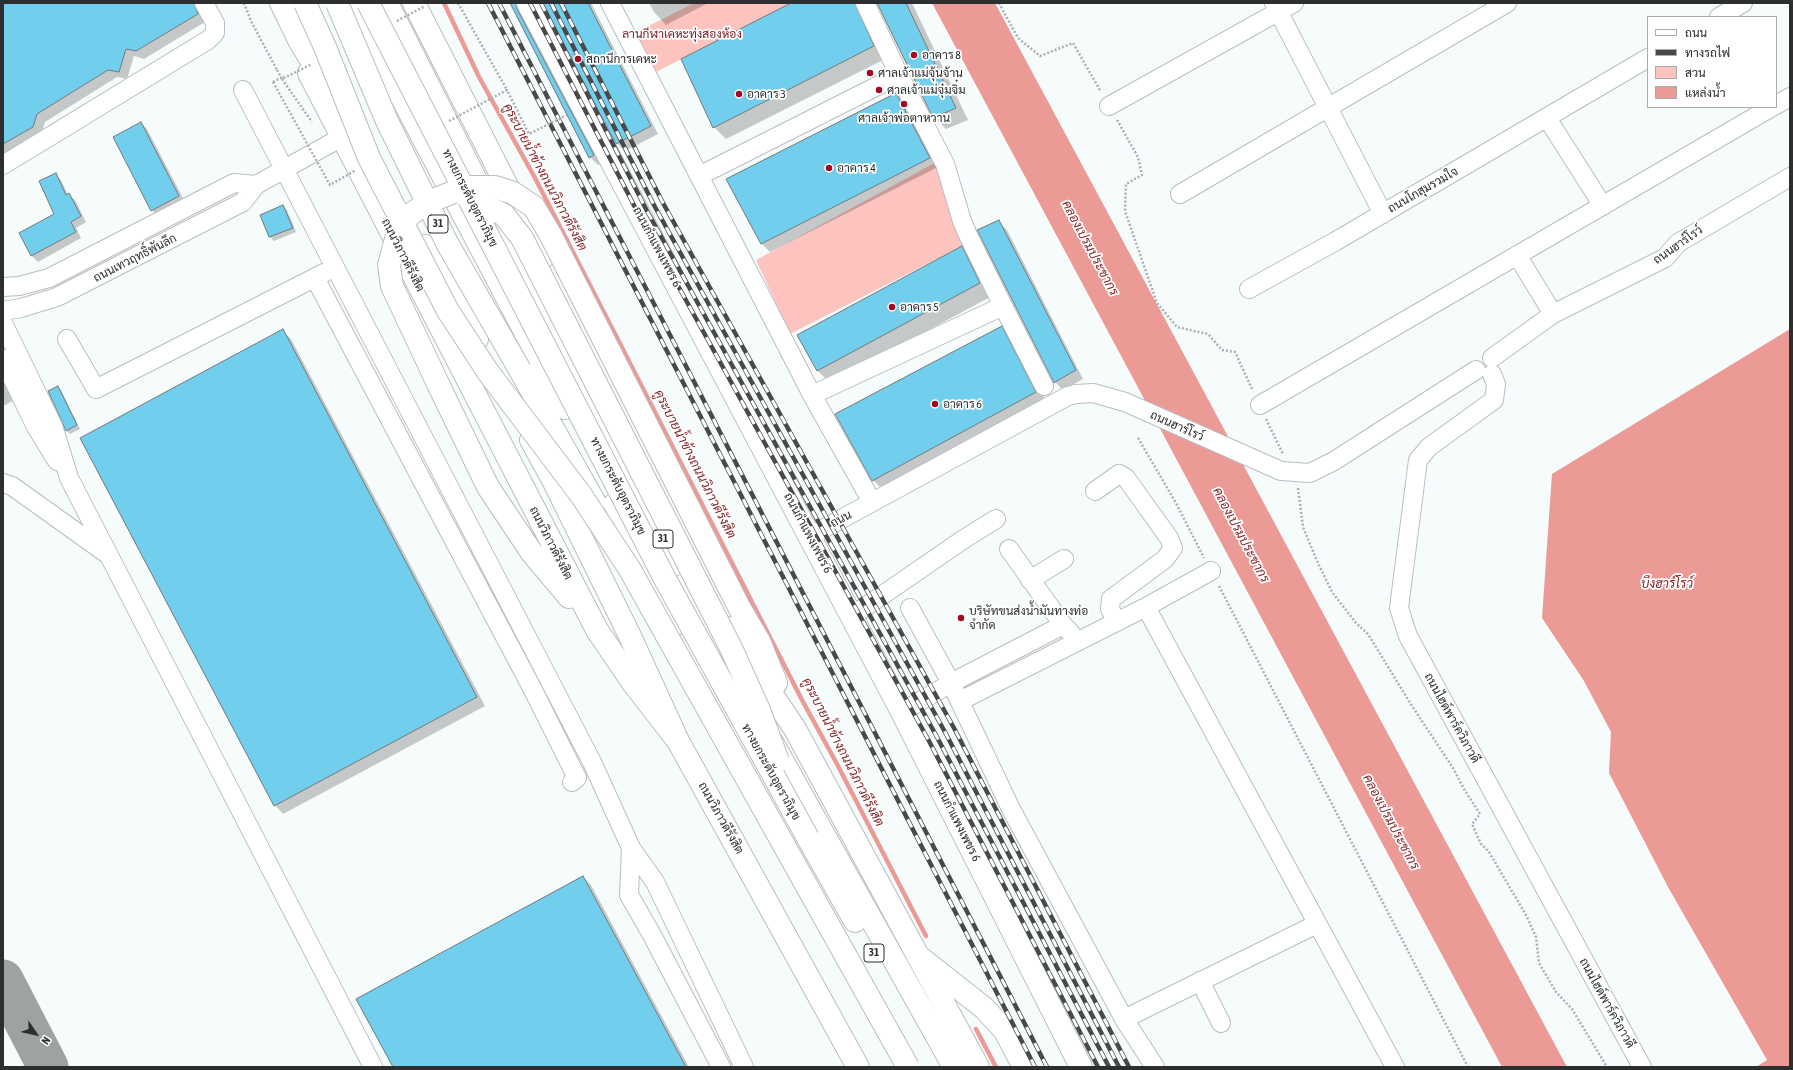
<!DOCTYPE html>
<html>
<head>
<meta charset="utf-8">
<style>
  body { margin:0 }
  #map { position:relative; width:1793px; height:1070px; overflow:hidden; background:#f6fbfc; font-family:"Asap Condensed",Sarabun,sans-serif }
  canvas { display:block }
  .frame { position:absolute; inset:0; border:4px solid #2c2e2f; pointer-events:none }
  .legend { position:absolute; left:1647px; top:16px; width:130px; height:92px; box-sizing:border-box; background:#fff; border:1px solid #ababac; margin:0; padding:5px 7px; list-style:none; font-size:12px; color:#2c2e2f }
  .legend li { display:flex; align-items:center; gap:8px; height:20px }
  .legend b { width:20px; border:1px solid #ababac }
  .north { position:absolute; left:16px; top:1014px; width:40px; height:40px; -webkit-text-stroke:3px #fff; paint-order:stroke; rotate:124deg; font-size:11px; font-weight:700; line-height:16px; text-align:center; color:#2c2e2f }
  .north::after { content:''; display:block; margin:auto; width:14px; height:18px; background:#2c2e2f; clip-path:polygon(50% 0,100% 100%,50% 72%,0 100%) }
</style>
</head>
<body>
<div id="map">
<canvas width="1793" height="1070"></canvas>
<div class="frame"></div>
<ul class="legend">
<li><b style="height:5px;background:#fff"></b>ถนน</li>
<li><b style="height:5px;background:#47494a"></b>ทางรถไฟ</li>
<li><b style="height:11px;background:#fcc3bf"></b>สวน</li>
<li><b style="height:11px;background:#eb9a95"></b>แหล่งน้ำ</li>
</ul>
<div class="north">N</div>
</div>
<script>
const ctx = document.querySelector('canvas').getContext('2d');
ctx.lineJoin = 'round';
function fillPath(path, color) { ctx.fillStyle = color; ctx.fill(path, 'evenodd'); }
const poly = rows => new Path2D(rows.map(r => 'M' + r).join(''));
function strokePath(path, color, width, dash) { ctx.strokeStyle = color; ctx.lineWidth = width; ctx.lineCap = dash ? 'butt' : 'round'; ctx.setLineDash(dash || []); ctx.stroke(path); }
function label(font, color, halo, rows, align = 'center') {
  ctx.font = font + ' "Asap Condensed",Sarabun,sans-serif'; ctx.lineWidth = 3.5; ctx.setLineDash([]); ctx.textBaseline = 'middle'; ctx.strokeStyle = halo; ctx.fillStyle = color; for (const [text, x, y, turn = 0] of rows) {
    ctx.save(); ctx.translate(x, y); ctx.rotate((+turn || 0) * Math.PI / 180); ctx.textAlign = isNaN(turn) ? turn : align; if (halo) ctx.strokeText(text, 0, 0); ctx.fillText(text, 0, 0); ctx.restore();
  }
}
const green = poly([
  [694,3,791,3,652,74,631,35],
  [940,160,968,243,790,334,756,260]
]);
const water = poly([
  [932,3,995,3,1567,1067,1502,1067],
  [1790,329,1790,1067,1756,1067,1767,1060,1668,887,1609,773,1611,732,1584,681,1542,618,1552,474]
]);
const shadow = poly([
  [5,3,200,3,205,22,144,59,134,56,127,79,117,77,45,122,41,135,3,157,3,4],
  [511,3,528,3,602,164,598,165,590,157],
  [543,3,591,3,658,134,625,151,617,143],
  [649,3,708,3,666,25,654,12],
  [793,3,854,3,867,17,885,59,726,139,714,127],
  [877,3,912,3,968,120,946,129,934,117],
  [896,94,904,102,938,167,770,252,761,243],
  [141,123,147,129,185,202,158,216,152,210],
  [55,174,61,180,68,195,75,200,86,222,76,228,81,238,38,262,32,256,20,234,55,214],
  [283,206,287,210,296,232,274,241,270,237,261,215],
  [998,221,1007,230,1083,379,1063,390,1055,382],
  [962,247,974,260,992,296,830,383,817,370],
  [1001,327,1014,340,1048,405,885,492,873,480],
  [283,331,291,339,485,706,283,814,275,805],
  [3,374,15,400,3,406],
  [57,387,61,390,80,429,70,434,66,430],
  [583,877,591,885,689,1067,394,1067]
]);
const stream = poly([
  [444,3,479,77,535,178,615,334,802,700,837,764,926,936],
  [976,1029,996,1067]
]);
const taxiway = poly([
  [3,980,48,1067]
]);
const building = poly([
  [3,3,194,3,198,14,136,51,126,49,119,72,108,70,37,114,33,127,3,144,3,3],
  [510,3,516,3,517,9,594,155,589,158,510,3],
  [542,3,588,3,651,126,616,144,542,3],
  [791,3,855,3,874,46,713,128,681,59,791,3],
  [877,3,906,3,956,108,933,118,877,3],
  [896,93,930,158,761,244,726,179,896,93],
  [141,122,179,196,151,211,113,137,141,122],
  [56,173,66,195,69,193,81,216,71,222,76,232,31,256,19,233,54,214,39,181,56,173],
  [283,205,293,228,269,237,260,215,283,205],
  [999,220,1076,370,1055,382,1054,383,977,230,999,220],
  [962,246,980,283,817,371,797,335,962,246],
  [1002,326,1036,392,872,481,835,414,1002,326],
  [283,329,477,697,274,806,80,438,283,329],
  [58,386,77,425,66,431,48,391,58,386],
  [583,876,686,1067,393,1067,356,999,583,876]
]);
const path = poly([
  [244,3,251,21,277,70],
  [458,3,507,90],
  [999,3,1018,38,1040,56,1073,43,1101,92],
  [282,79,312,122],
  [273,82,284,76],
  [1117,120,1138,157,1142,175,1126,184,1125,211,1157,303,1177,327,1208,334,1222,350,1235,352,1253,391],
  [1266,419,1283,454],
  [1138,438,1176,503,1204,558],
  [1298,488,1303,527,1317,561,1332,592,1356,623,1368,634,1412,706,1453,768,1464,789,1480,814,1472,824,1481,844,1489,852,1526,915,1536,937,1539,963,1556,992,1572,1009,1607,1067],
  [1219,586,1468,1067]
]);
const minor = poly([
  [610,3,812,395,872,502],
  [865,3,899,75,945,164,962,221,968,235,1003,306,1044,386],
  [1274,3,1383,214],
  [1719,17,1743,3],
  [243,90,592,762,631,848,655,882,744,1067],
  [1776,105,1790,97],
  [1109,106,1294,3],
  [1547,118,1603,206],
  [3,165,208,40,215,33,215,23,204,3],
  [699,176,899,75],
  [1180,194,1507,3],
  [1517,255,1553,314],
  [315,278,532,688,577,778,572,782],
  [3,287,19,286,49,278,234,183,256,185],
  [1249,289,1336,241,1648,58],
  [3,311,21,308,57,297,243,202,256,185,342,137],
  [3,323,53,426,69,478,373,1067],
  [67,339,96,389,324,273],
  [1492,358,1553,314,1665,258,1678,243,1790,177],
  [3,359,36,427,57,461],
  [1492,374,1496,384,1494,400,1429,447,1418,460,1399,608,1408,636,1642,1067],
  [812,395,1003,306],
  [1260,405,1772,107],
  [1334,461,1476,370],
  [3,483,12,486,107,554],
  [1095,491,1119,474,1126,478,1169,538,1173,548,1165,559,1111,599,1110,609,1117,622],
  [810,536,1068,396,1076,394],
  [1009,549,1063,625,1071,633],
  [1030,580,1064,559],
  [1146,607,1395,1067],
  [910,608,951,683,1011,809,1124,1019,1155,1067],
  [852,616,964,539,996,519],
  [960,701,1146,607,1211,571],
  [902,712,951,683,1063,625],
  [631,848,629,895,652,935,721,1067],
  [1200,981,1221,1023],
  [1124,1019,1317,924]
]);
const major = poly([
  [414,3,543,257],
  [528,3,902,712,1081,1067],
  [309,73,597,630,633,683,678,741,858,1067],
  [440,388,488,487,532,553,569,597],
  [739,607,759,641,776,683],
  [732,628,745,654,795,729,918,956,984,1008,1005,1031,1024,1067]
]);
const highway = poly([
  [281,3,300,42,347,118],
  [352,3,565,408],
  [387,3,521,270,676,564],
  [426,246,477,339],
  [520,370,595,503],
  [531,440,553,480,629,634,678,741],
  [615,504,672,627],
  [772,742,954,1067],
  [808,838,855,921],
  [918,956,978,1067]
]);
const rail = poly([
  [488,3,1035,1067],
  [499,3,1047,1067],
  [530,3,639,215,929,741,1098,1067],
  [541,3,647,211,937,737,1109,1067],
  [551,3,655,207,945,732,1119,1067],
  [561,3,663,203,954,728,1129,1067]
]);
const pathBridge = poly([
  [397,21,425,6],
  [277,70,282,79,312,64],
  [273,82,330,185,356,170],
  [449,121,507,90,529,134,567,115]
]);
const minorBridge = poly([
  [1076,394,1093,393,1125,402,1281,471,1310,473,1334,461]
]);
const majorBridge = poly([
  [440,388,392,286,389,265,396,239,409,215,431,201,466,187,495,187,513,193,534,207,550,234,739,607]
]);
const highwayBridge = poly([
  [305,3,325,47,369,158,448,311,488,372,581,495,629,568,908,1067],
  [337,3,387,121,447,243,520,370],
  [368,3,665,579,808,838],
  [466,196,504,215,522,238,731,648,759,710,778,761]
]);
const markers = [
  [914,55,4,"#a4081f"],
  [578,59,4,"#a4081f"],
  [870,73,4,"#a4081f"],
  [879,90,4,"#a4081f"],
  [739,94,4,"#a4081f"],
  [904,104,4,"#a4081f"],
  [829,168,4,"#a4081f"],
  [892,307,4,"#a4081f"],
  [935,404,4,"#a4081f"],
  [961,618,4,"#a4081f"]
];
const shields = [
  [438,224,20],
  [663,539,20],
  [874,953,20]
];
const shieldNames = [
  ["31",438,224],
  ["31",663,539],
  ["31",874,953]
];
const parkNames = [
  ["ลานกีฬาเคหะทุ่งสองห้อง",682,34]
];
const poiNames = [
  ["อาคาร 8",922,55],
  ["สถานีการเคหะ",586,59],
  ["ศาลเจ้าแม่จุ้นจ้าน",878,73],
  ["ศาลเจ้าแม่จุ๋มจิ๋ม",887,90],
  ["อาคาร 3",747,94],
  ["ศาลเจ้าพ่อตาหวาน",904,118,"center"],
  ["อาคาร 4",837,168],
  ["อาคาร 5",900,307],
  ["อาคาร 6",943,404],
  ["บริษัทขนส่งน้ำมันทางท่อ",969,611],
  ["จำกัด",969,625]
];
const streetNames = [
  ["ถนนโกสุมรวมใจ",1423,190,-30],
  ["ทางยกระดับอุตราภิมุข",470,198,63],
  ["ถนนฮาร์โรว์",1678,245,-35],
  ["ถนนกำแพงเพชร 6",657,247,62],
  ["ถนนวิภาวดีรังสิต",403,255,63],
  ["ถนนเทวฤทธิ์พันลึก",135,258,-27],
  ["ถนนฮาร์โรว์",1177,426,24],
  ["ทางยกระดับอุตราภิมุข",618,486,63],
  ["ถนน",841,519,-28],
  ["ถนนกำแพงเพชร 6",808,533,62],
  ["ถนนวิภาวดีรังสิต",551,543,63],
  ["ถนนไฮด์พาร์ควิภาวดี",1452,718,61],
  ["ทางยกระดับอุตราภิมุข",771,772,61],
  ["ถนนวิภาวดีรังสิต",721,818,61],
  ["ถนนกำแพงเพชร 6",957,821,63],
  ["ถนนไฮด์พาร์ควิภาวดี",1607,1003,61]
];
const waterNames = [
  ["คูระบายน้ำข้างถนนวิภาวดีรังสิต",545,177,62],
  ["คลองเปรมประชากร",1090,248,62],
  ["คูระบายน้ำข้างถนนวิภาวดีรังสิต",695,464,63],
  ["คลองเปรมประชากร",1241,535,62],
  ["บึงฮาร์โรว์",1667,584],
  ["คูระบายน้ำข้างถนนวิภาวดีรังสิต",843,752,63],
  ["คลองเปรมประชากร",1391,822,62]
];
fillPath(green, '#fcc3bf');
fillPath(water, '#eb9a95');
fillPath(shadow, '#0003');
strokePath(stream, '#eb9a95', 4.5);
strokePath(taxiway, '#9ea2a3', 41);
fillPath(building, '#71ceec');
strokePath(building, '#747879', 1);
strokePath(minor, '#babec0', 20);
strokePath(major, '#babec0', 24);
strokePath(highway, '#babec0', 24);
strokePath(path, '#acb0b1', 2.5, [2, 2]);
strokePath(minor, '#fff', 18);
strokePath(major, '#fff', 22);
strokePath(highway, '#fff', 22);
strokePath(rail, '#47494a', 4.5);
strokePath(rail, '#fff', 3, [9]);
strokePath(minorBridge, '#babec0', 20, []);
strokePath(majorBridge, '#babec0', 24, []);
strokePath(highwayBridge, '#babec0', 24, []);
strokePath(pathBridge, '#acb0b1', 2.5, [2, 2]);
strokePath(minorBridge, '#fff', 18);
strokePath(majorBridge, '#fff', 22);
strokePath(highwayBridge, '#fff', 22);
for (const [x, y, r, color] of markers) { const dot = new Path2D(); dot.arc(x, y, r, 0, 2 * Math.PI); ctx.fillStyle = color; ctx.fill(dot); strokePath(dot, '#fff', 1.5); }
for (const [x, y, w] of shields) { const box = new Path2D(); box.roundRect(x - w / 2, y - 9, w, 18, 3); ctx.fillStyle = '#fff'; ctx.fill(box); strokePath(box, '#2c2e2f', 1); }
label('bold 11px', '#2c2e2f', null, shieldNames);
label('12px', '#7a1c20', '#fff', parkNames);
label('12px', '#2c2e2f', '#fff', poiNames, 'left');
label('12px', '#2c2e2f', '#fff', streetNames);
label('italic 13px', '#86282a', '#fff', waterNames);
</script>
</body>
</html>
